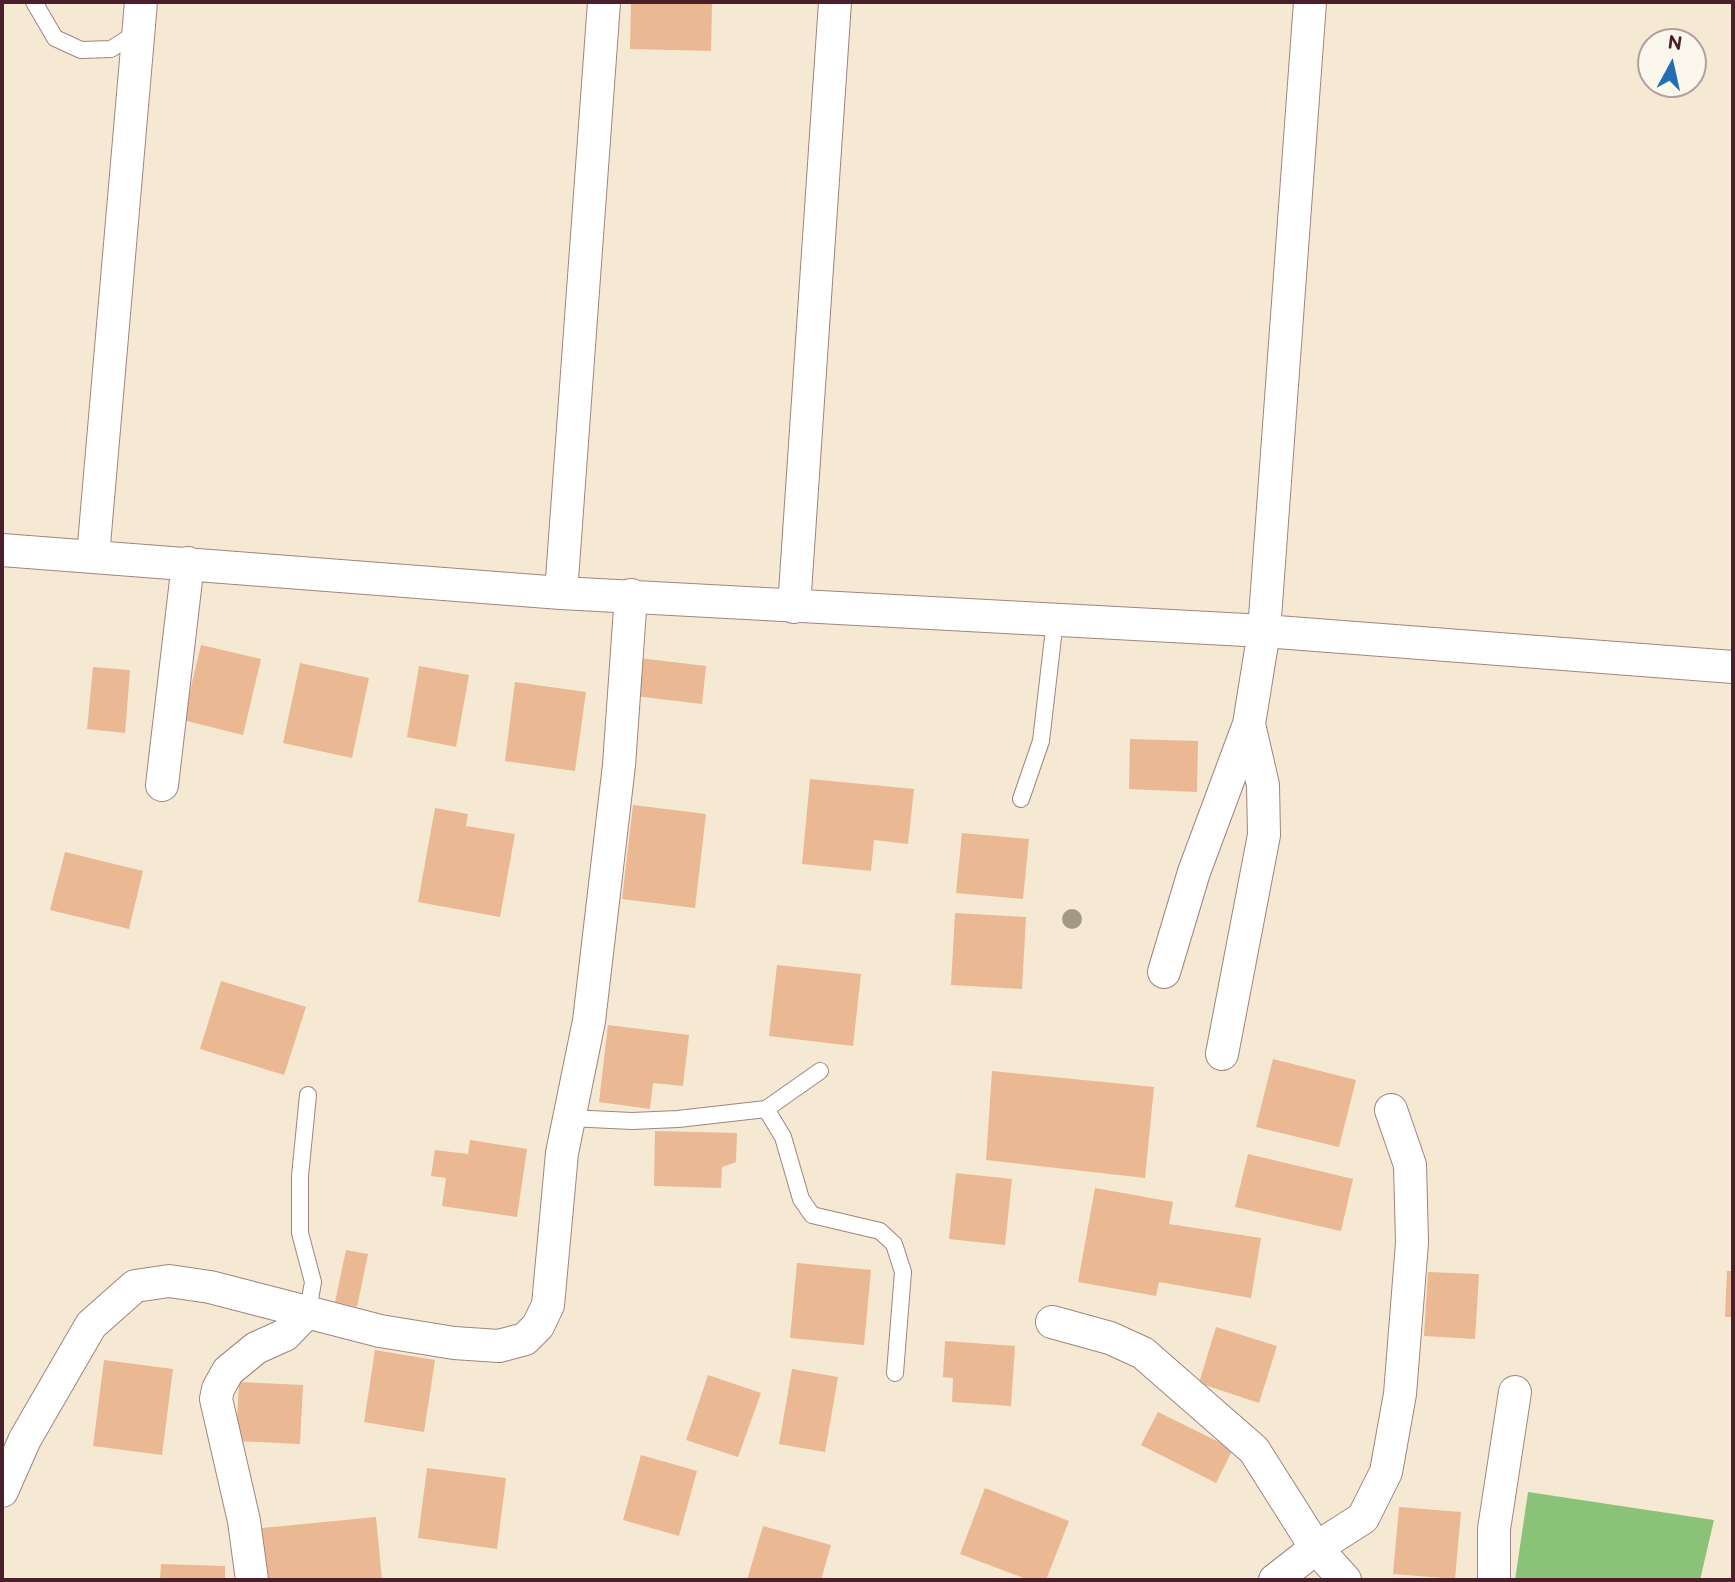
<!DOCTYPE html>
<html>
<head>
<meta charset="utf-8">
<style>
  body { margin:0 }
  #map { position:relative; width:1735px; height:1582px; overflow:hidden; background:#f6e9d3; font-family:"Balsamiq Sans",sans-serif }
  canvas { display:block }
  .frame { position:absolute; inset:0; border:4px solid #4a1f2b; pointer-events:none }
  .north { position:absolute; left:1637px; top:28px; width:70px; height:70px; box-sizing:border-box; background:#fbf7ec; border:2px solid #b4a19f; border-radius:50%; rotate:8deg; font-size:19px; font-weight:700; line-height:28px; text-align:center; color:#4a1f2b }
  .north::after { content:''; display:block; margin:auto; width:24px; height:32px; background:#1f6fb2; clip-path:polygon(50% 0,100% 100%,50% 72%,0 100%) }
</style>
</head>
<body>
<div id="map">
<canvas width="1735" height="1582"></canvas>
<div class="frame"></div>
<div class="north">N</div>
</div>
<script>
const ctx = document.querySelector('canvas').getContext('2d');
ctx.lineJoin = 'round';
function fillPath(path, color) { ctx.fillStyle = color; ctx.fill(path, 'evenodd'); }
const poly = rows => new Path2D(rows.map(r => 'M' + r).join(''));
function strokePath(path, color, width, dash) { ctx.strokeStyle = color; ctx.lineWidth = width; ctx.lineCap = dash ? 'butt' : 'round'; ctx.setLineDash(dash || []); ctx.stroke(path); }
const green = poly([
  [1528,1492,1714,1520,1700,1580,1515,1580]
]);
const building = poly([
  [631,2,712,2,711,51,630,49],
  [201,645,261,659,243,735,183,720],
  [639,658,706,666,702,704,635,696],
  [300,663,369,678,352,758,283,743],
  [419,666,469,675,456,747,407,737],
  [93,667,130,670,125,733,87,729],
  [515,682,586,692,575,771,505,761],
  [1130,739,1198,741,1197,792,1129,789],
  [810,779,914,789,908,844,874,840,871,871,802,864],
  [633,805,706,814,695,908,622,899],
  [435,808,468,814,466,826,515,834,500,917,418,902],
  [962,833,1029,839,1023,899,956,893],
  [65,852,143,871,129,929,50,910],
  [955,913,1026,917,1022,989,951,985],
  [777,965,861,974,853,1046,769,1036],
  [221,981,306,1007,284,1075,200,1049],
  [608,1025,689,1035,683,1086,653,1083,650,1109,599,1102],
  [1273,1059,1356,1080,1339,1147,1256,1127],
  [992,1071,1154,1087,1145,1178,986,1160],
  [655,1131,737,1133,736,1162,722,1167,721,1188,654,1186],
  [470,1140,527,1149,517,1217,442,1206,446,1178,431,1176,435,1150,468,1154],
  [1248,1154,1353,1179,1341,1231,1235,1207],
  [956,1173,1012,1179,1005,1245,949,1239],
  [1095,1188,1173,1202,1169,1224,1261,1238,1251,1298,1159,1282,1156,1296,1078,1282],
  [346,1250,368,1254,357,1307,335,1302],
  [797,1263,871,1270,864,1345,790,1338],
  [1727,1271,1733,1271,1733,1317,1725,1317],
  [1428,1272,1479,1274,1475,1339,1424,1336],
  [1216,1327,1277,1346,1259,1403,1199,1383],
  [945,1341,1015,1346,1011,1406,952,1402,953,1378,943,1377],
  [375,1350,435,1360,424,1432,364,1422],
  [104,1360,173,1369,162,1455,93,1446],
  [792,1369,838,1377,825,1452,779,1444],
  [708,1375,761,1393,738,1457,686,1440],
  [239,1382,303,1385,300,1444,236,1441],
  [1158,1412,1233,1449,1216,1483,1141,1445],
  [641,1455,697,1471,679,1536,623,1520],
  [427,1468,506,1478,497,1549,418,1538],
  [985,1488,1069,1521,1046,1580,1029,1580,960,1554],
  [1399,1507,1461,1512,1455,1579,1393,1574],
  [376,1517,382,1580,267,1580,262,1528],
  [763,1526,831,1545,821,1580,747,1580],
  [161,1564,225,1566,225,1580,160,1580]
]);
const lane = poly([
  [34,2,55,38,81,50,111,49,138,32],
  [1021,799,1041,741,1055,620],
  [308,1095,300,1176,300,1233,313,1282,308,1311],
  [766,1109,783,1137,801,1199,812,1215,880,1231,894,1244,903,1272,895,1373],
  [569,1118,632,1121,678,1119,766,1109,820,1071]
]);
const street = poly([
  [2,550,561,593,1264,631,1733,667],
  [93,556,141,2],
  [561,593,604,2],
  [794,607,835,2],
  [162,785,188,563],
  [1164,972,1194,872,1249,724,1264,631,1310,2],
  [1222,1054,1264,835,1263,785,1249,724],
  [1052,1322,1110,1338,1143,1353,1254,1450,1316,1548,1345,1580],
  [2,1491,25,1439,91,1325,135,1286,169,1281,210,1287,380,1331,454,1343,499,1346,525,1339,538,1326,548,1305,562,1153,589,1021,619,765,631,595],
  [252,1580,244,1521,216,1399,218,1389,228,1371,256,1348,285,1335,308,1311],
  [1275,1580,1316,1548,1363,1518,1386,1472,1400,1394,1412,1243,1410,1165,1391,1110],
  [1494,1580,1494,1529,1515,1392]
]);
const trees = [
  [1072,919]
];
fillPath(green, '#8ac378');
fillPath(building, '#eab893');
strokePath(lane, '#a0847f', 18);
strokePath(street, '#a0847f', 34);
strokePath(lane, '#fff', 16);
strokePath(street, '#fff', 32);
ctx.fillStyle = '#a49985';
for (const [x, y] of trees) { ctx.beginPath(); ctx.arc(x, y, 10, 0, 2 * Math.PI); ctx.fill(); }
</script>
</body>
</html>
